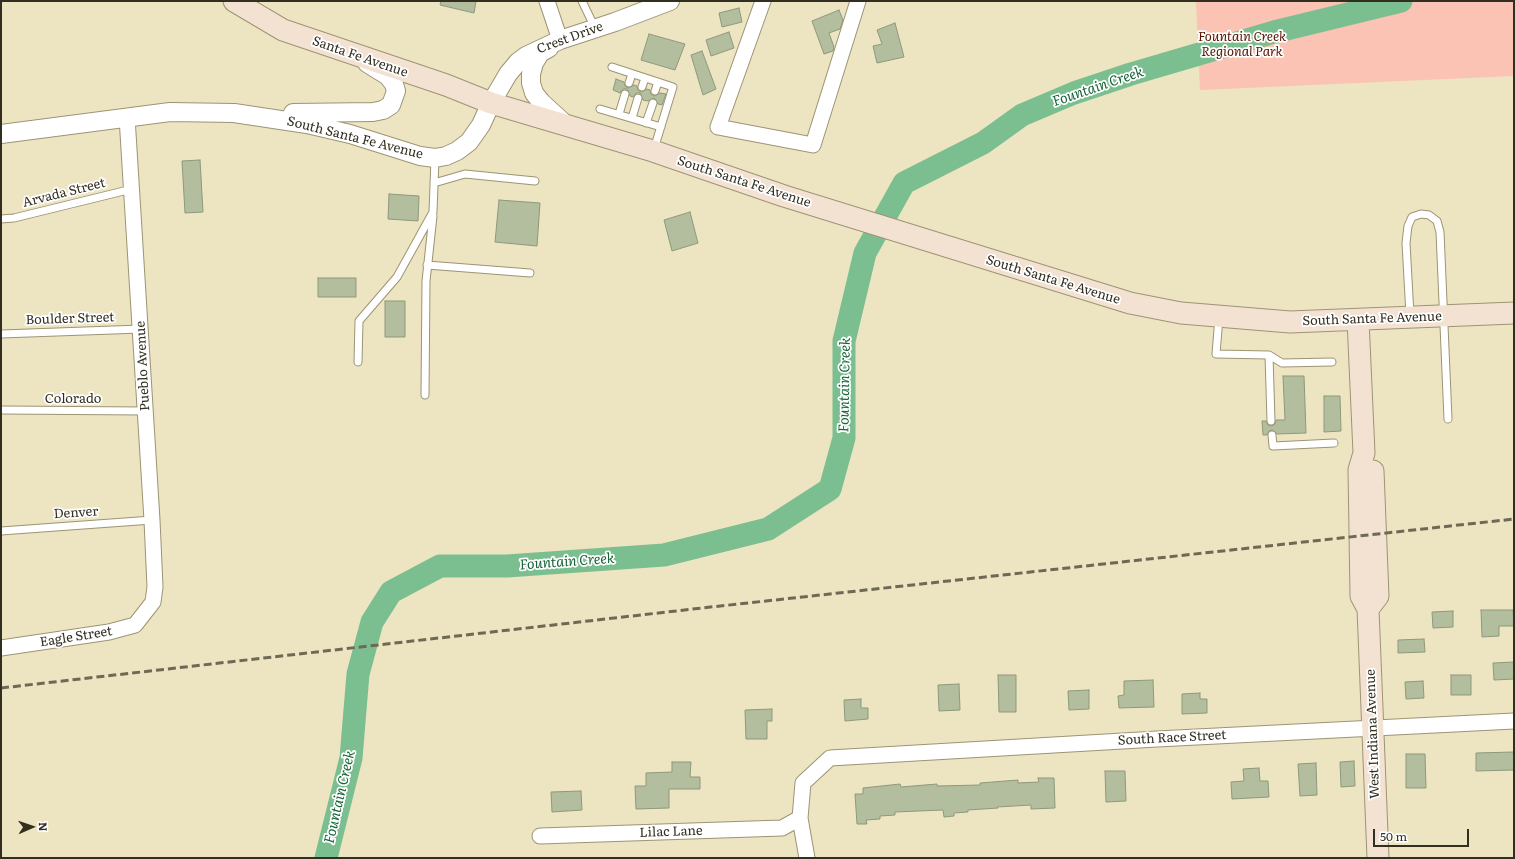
<!DOCTYPE html>
<html>
<head>
<meta charset="utf-8">
<style>
  body { margin:0 }
  #map { position:relative; width:1515px; height:859px; overflow:hidden; background:#ede4c2; font-family:Literata,serif }
  canvas { display:block }
  .frame { position:absolute; inset:0; border:2px solid #322f21; pointer-events:none }
  .north { position:absolute; left:12px; top:807px; width:40px; height:40px; -webkit-text-stroke:3px #fff; paint-order:stroke; rotate:88deg; font-size:11px; font-weight:700; line-height:16px; text-align:center; color:#322f21 }
  .north::after { content:''; display:block; margin:auto; width:14px; height:18px; background:#322f21; clip-path:polygon(50% 0,100% 100%,50% 72%,0 100%) }
  .scale { position:absolute; left:1373px; top:829px; width:96px; height:18px; box-sizing:border-box; border:2px solid #322f21; border-top:0; padding-left:5px; font-size:12px; line-height:14px; white-space:nowrap; color:#322f21; -webkit-text-stroke:3px #fff; paint-order:stroke }
</style>
</head>
<body>
<div id="map">
<canvas width="1515" height="859"></canvas>
<div class="frame"></div>
<div class="north">N</div>
<div class="scale">50 m</div>
</div>
<script>
const ctx = document.querySelector('canvas').getContext('2d');
ctx.lineJoin = 'round';
function fillPath(path, color) { ctx.fillStyle = color; ctx.fill(path, 'evenodd'); }
const poly = rows => new Path2D(rows.map(r => 'M' + r).join(''));
function strokePath(path, color, width, dash) { ctx.strokeStyle = color; ctx.lineWidth = width; ctx.lineCap = dash ? 'butt' : 'round'; ctx.setLineDash(dash || []); ctx.stroke(path); }
function label(font, color, halo, rows, align = 'center') {
  ctx.font = font + ' Literata,serif'; ctx.lineWidth = 3.5; ctx.setLineDash([]); ctx.textBaseline = 'middle'; ctx.strokeStyle = halo; ctx.fillStyle = color; for (const [text, x, y, turn = 0] of rows) {
    ctx.save(); ctx.translate(x, y); ctx.rotate((+turn || 0) * Math.PI / 180); ctx.textAlign = isNaN(turn) ? turn : align; if (halo) ctx.strokeText(text, 0, 0); ctx.fillText(text, 0, 0); ctx.restore();
  }
}
const green = poly([
  [1196,1,1514,1,1514,76,1200,90]
]);
const river = poly([
  [326,858,351,758,358,674,372,622,391,592,440,566,507,566,664,555,768,529,830,489,844,438,844,341,865,253,904,183,983,143,1022,115,1074,93,1131,74,1274,32,1401,1]
]);
const building = poly([
  [441,1,476,1,474,13,440,5,441,1],
  [739,8,742,22,722,27,719,13,739,8],
  [839,10,843,20,840,29,829,33,834,47,833,51,824,54,812,21,839,10],
  [895,23,904,57,877,63,873,46,882,44,877,30,895,23],
  [729,32,734,48,711,56,706,40,729,32],
  [649,34,685,44,675,70,641,60,649,34],
  [702,51,716,89,703,95,691,55,702,51],
  [616,79,624,82,625,86,628,88,634,85,637,86,638,90,641,92,647,89,650,90,651,94,654,96,660,93,666,94,662,105,658,104,654,98,648,101,643,100,640,93,636,93,633,97,630,96,627,89,623,89,620,93,613,90,616,79],
  [200,160,203,212,185,213,182,161,200,160],
  [389,194,419,196,418,221,388,219,389,194],
  [499,200,540,203,537,246,495,242,499,200],
  [690,212,698,243,672,251,664,220,690,212],
  [318,278,356,278,356,297,318,297,318,278],
  [385,301,405,301,405,337,385,337,385,301],
  [1283,376,1304,376,1306,433,1277,434,1272,430,1269,431,1267,435,1263,435,1262,421,1266,421,1268,425,1272,426,1275,424,1276,420,1285,420,1283,376],
  [1324,396,1340,396,1341,431,1324,432,1324,396],
  [1481,610,1513,610,1514,626,1499,626,1499,636,1482,637,1481,610],
  [1453,611,1453,627,1433,628,1432,612,1453,611],
  [1424,639,1425,652,1398,653,1398,640,1424,639],
  [1514,662,1514,679,1494,680,1493,663,1514,662],
  [998,675,1016,675,1016,712,999,712,998,675],
  [1451,675,1471,675,1471,695,1451,695,1451,675],
  [1153,680,1154,707,1119,708,1118,696,1124,695,1124,681,1153,680],
  [1423,681,1424,698,1406,699,1405,682,1423,681],
  [959,684,960,710,939,711,938,685,959,684],
  [1089,690,1089,709,1069,710,1068,691,1089,690],
  [1200,693,1200,699,1207,699,1207,713,1182,714,1182,694,1200,693],
  [861,699,861,708,868,708,868,719,845,721,844,700,861,699],
  [772,709,772,721,767,721,767,739,746,739,745,710,772,709],
  [1514,752,1514,770,1476,771,1476,753,1514,752],
  [1406,754,1425,754,1426,788,1406,788,1406,754],
  [1354,761,1355,786,1341,787,1340,762,1354,761],
  [672,762,691,762,690,777,700,777,700,789,669,789,669,808,636,809,635,786,646,786,646,773,672,772,672,762],
  [1316,763,1317,795,1300,796,1298,764,1316,763],
  [1259,768,1260,781,1268,781,1269,797,1232,799,1231,782,1244,781,1243,769,1259,768],
  [1105,771,1125,771,1126,801,1106,802,1105,771],
  [1038,778,1054,778,1055,808,1031,809,1031,805,997,807,998,808,968,810,968,812,954,813,954,816,944,817,943,810,895,812,895,815,880,816,880,819,866,820,867,824,857,824,855,794,863,794,863,788,900,784,901,787,937,784,937,786,980,785,980,783,1018,780,1018,783,1039,782,1038,778],
  [581,791,582,810,552,812,551,792,581,791]
]);
const service = poly([
  [582,1,595,28],
  [612,67,673,87,654,149],
  [629,83,632,74],
  [642,87,645,78],
  [655,91,658,82],
  [600,109,661,127],
  [619,114,625,94],
  [632,118,638,98],
  [646,123,653,103],
  [434,183,465,174,535,181],
  [1,219,14,218,132,189],
  [427,265,530,273],
  [1410,315,1406,243,1408,226,1412,217,1421,214,1429,215,1437,221,1440,232,1448,419],
  [1219,317,1216,354,1269,355,1282,363,1332,362],
  [1,334,141,329],
  [1269,355,1271,421],
  [358,362,359,321,397,277,433,212,435,158],
  [425,395,426,281,433,216],
  [1,410,145,411],
  [1272,435,1273,446,1334,443],
  [1,531,152,520]
]);
const minor = poly([
  [547,1,560,40],
  [763,1,718,127,813,145,858,1],
  [1,648,109,632,135,625,153,602,155,587,152,520,127,117],
  [540,836,782,828,800,818],
  [807,858,800,818,803,783,830,758,1157,739,1514,721]
]);
const tertiary = poly([
  [549,48,540,53,534,63,531,74,531,83,534,93,541,102,565,124],
  [293,113,373,112,383,110,391,105,396,91,394,84,388,76,367,63],
  [1,134,170,112,234,113,307,124,350,134,420,156,435,158,446,156,457,151,469,142,481,125,491,103,508,74,518,62,526,56,560,40,615,22,670,1]
]);
const secondary = poly([
  [234,1,283,30,446,85,491,103,653,151,784,196,1130,303,1181,313,1290,322,1514,313],
  [1358,320,1364,453,1359,470,1361,596,1368,609,1378,858],
  [1368,609,1378,596,1373,471]
]);
const rail = poly([
  [1,688,702,608,1514,519]
]);
const parkNames = [
  ["Fountain Creek",1242,37],
  ["Regional Park",1242,52]
];
const streetNames = [
  ["Crest Drive",570,38,-20],
  ["Santa Fe Avenue",360,57,19],
  ["South Santa Fe Avenue",355,138,14],
  ["South Santa Fe Avenue",744,182,18],
  ["Arvada Street",64,193,-14],
  ["South Santa Fe Avenue",1053,280,17],
  ["Boulder Street",70,319,-2],
  ["South Santa Fe Avenue",1372,319,-2],
  ["Pueblo Avenue",143,366,-93],
  ["Colorado",73,399],
  ["Denver",76,513,-4],
  ["Eagle Street",76,637,-9],
  ["West Indiana Avenue",1373,734,-92],
  ["South Race Street",1172,738,-3],
  ["Lilac Lane",671,832,-2]
];
const waterNames = [
  ["Fountain Creek",1098,87,-19],
  ["Fountain Creek",845,385,-89],
  ["Fountain Creek",567,562,-4],
  ["Fountain Creek",340,797,-77]
];
fillPath(green, '#fac3b3');
strokePath(river, '#7bbf90', 23);
fillPath(building, '#b2be9e');
strokePath(building, '#8e997a', 1);
strokePath(service, '#9c9474', 9);
strokePath(minor, '#9c9474', 17);
strokePath(tertiary, '#9c9474', 20);
strokePath(secondary, '#9c9474', 23);
strokePath(service, '#fff', 7);
strokePath(minor, '#fff', 15);
strokePath(tertiary, '#fff', 18);
strokePath(secondary, '#f3e2d2', 21);
strokePath(rail, '#6e6954', 3, [8, 4]);
label('italic 13px', '#551300', '#fff', parkNames);
label('13px', '#322f21', '#fff', streetNames);
label('italic 14px', '#186338', '#fff', waterNames);
</script>
</body>
</html>
